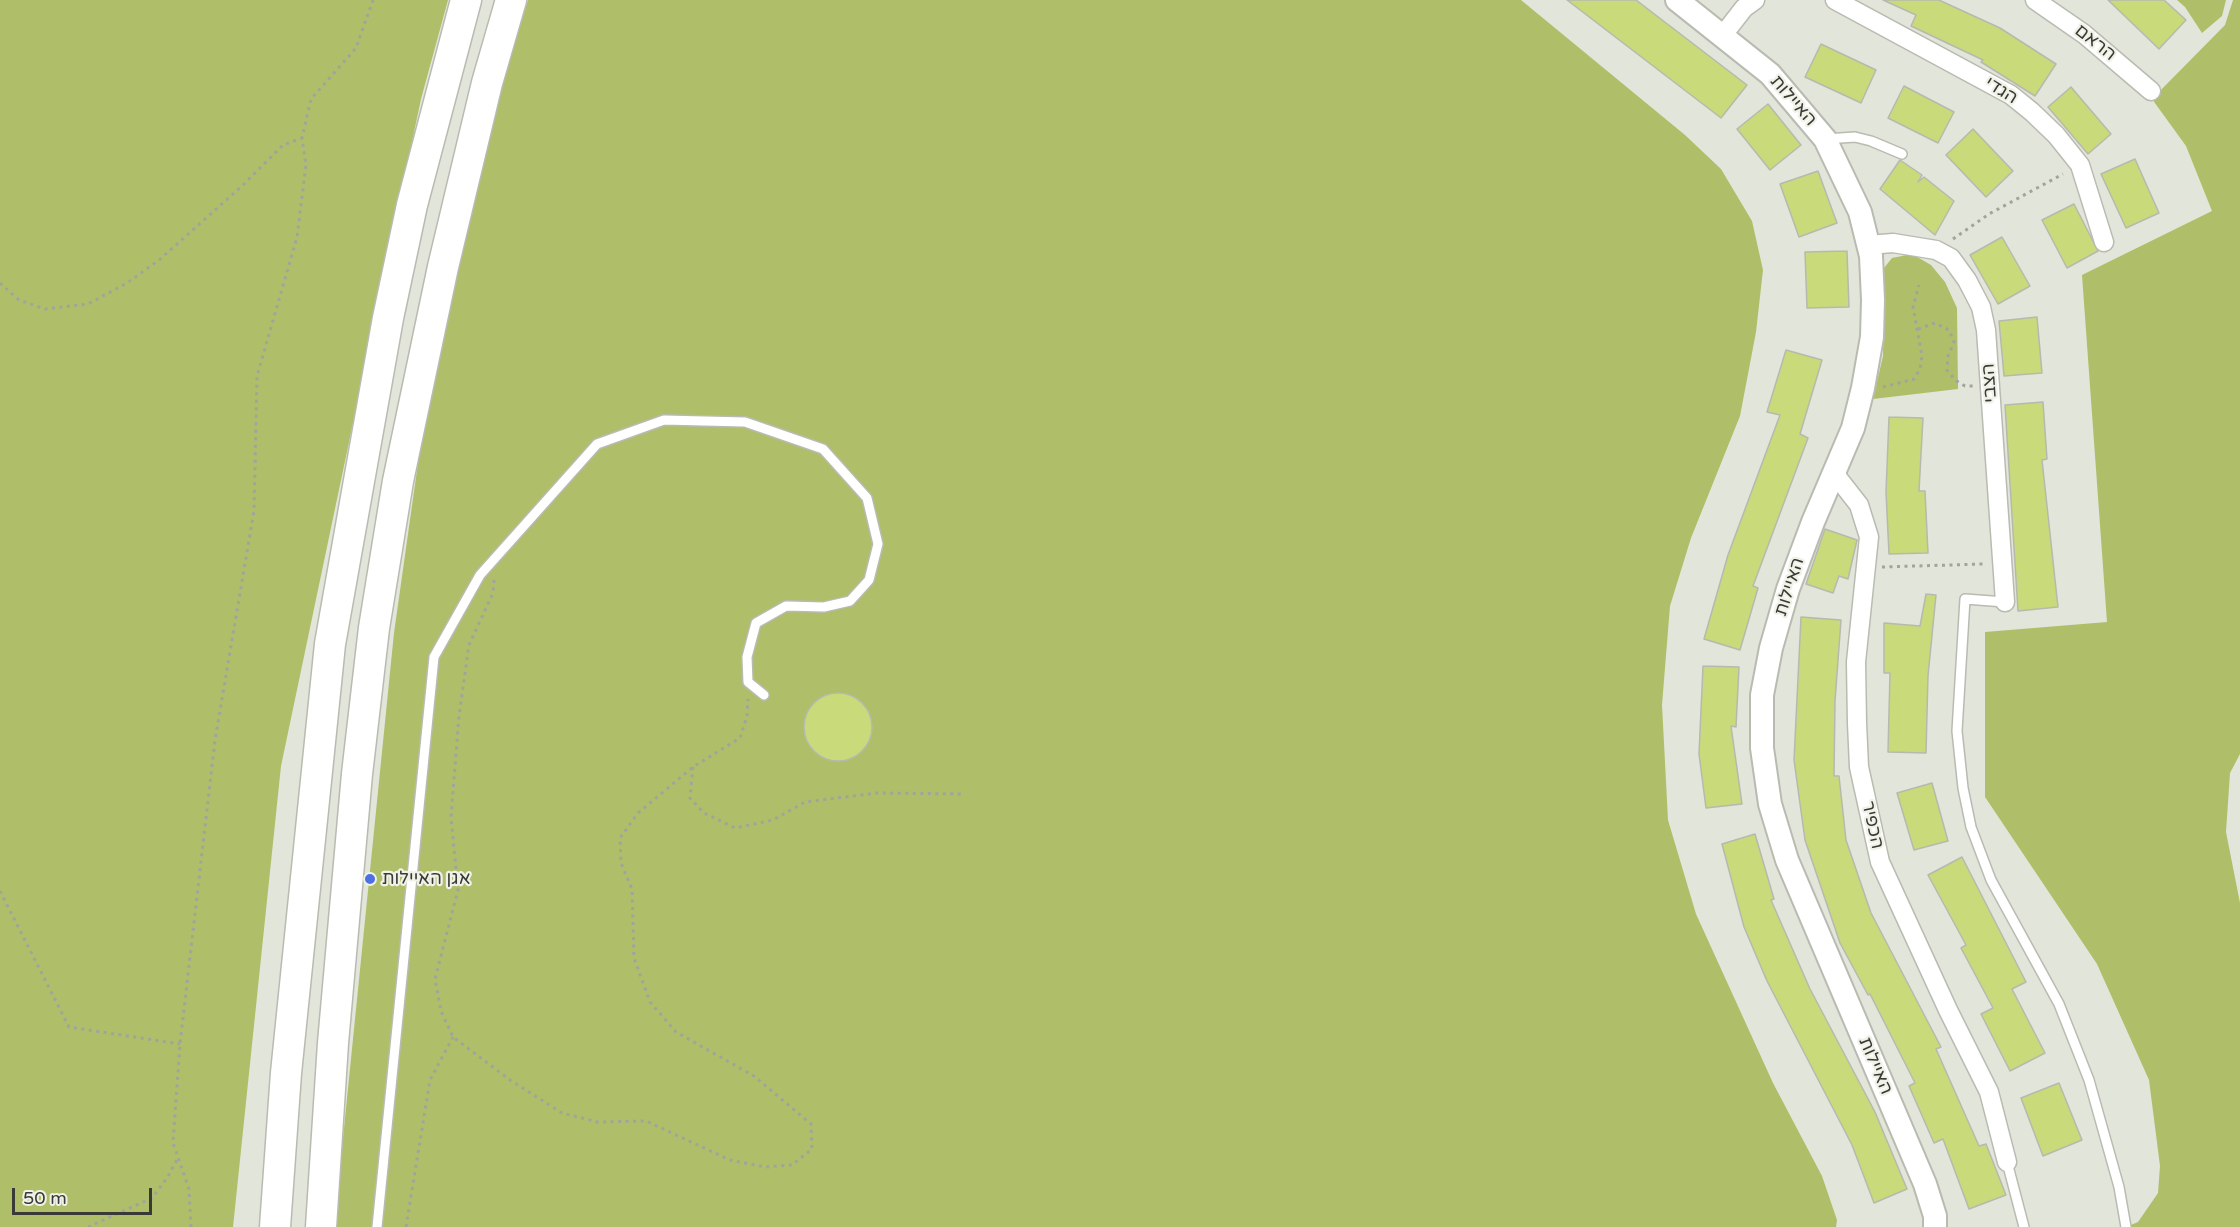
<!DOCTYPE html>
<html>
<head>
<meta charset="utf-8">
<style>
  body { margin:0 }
  #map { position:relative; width:2240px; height:1227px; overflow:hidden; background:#e2e5da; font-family:"Varela Round",sans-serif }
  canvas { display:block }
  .scale { position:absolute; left:12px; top:1188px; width:140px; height:27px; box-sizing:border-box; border:3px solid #393a35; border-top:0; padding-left:8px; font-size:18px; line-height:21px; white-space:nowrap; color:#393a35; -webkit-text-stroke:4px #f0f2e7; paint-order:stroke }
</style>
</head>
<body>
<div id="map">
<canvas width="2240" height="1227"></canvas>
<div class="scale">50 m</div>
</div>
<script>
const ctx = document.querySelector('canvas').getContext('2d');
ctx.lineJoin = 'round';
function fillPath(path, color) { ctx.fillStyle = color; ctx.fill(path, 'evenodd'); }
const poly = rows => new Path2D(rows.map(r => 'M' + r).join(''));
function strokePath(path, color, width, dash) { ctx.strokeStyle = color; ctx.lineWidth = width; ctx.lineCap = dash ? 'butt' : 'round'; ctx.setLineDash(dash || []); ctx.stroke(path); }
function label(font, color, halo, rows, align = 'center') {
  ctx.font = font + ' "Varela Round",Heebo,sans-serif'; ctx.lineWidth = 4.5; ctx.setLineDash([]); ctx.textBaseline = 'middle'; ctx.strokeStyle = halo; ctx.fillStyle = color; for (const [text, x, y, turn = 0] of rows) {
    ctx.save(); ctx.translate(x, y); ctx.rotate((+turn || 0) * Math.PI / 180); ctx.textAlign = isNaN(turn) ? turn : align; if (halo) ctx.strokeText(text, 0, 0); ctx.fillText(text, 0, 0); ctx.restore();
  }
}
const green = poly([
  [0,0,448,0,421,99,281,766,233,1227,0,1227],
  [528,0,1521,0,1685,135,1721,169,1752,221,1763,270,1756,332,1740,416,1691,538,1670,606,1662,705,1668,820,1696,914,1773,1083,1822,1176,1837,1220,1836,1227,334,1227,394,633,445,272],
  [2177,0,2226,0,2222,16,2202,33,2185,7],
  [2233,0,2240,0,2240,754,2230,773,2226,832,2240,903,2240,1227,2126,1227,2138,1222,2158,1193,2160,1166,2149,1080,2097,964,1985,797,1985,632,2107,622,2082,275,2212,211,2186,146,2152,99,2225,25],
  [1912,254,1931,265,1945,282,1957,308,1958,389,1873,399,1883,356,1884,268,1892,258]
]);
const building = poly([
  [1567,0,1636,0,1747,85,1721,118,1567,0],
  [1883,0,1939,0,2000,28,2056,64,2035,96,1981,62,1983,60,1911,26,1916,15,1883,0],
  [2108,0,2164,0,2186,20,2159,49,2108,0],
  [1821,44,1876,70,1861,103,1805,77,1821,44],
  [1904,86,1954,112,1938,143,1888,118,1904,86],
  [2071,87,2111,134,2088,154,2048,107,2071,87],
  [1768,104,1801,145,1770,170,1737,129,1768,104],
  [1973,129,2013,171,1986,197,1946,155,1973,129],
  [2135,159,2159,213,2126,228,2101,174,2135,159],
  [1900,160,1922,175,1918,182,1924,177,1954,201,1935,235,1880,189,1900,160],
  [1818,171,1837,223,1799,237,1780,184,1818,171],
  [2074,204,2098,251,2067,268,2042,220,2074,204],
  [2002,237,2030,286,1998,304,1970,255,2002,237],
  [1847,251,1849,307,1807,308,1805,252,1847,251],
  [2037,317,2042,373,2004,376,1999,321,2037,317],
  [1786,350,1822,360,1800,434,1808,438,1753,586,1758,588,1740,650,1704,639,1728,555,1780,415,1767,412,1786,350],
  [2043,402,2047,459,2042,460,2058,607,2018,611,2005,405,2043,402],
  [1889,417,1923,418,1919,491,1925,491,1928,553,1889,554,1886,492,1889,417],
  [1825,529,1857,540,1848,579,1839,576,1833,593,1806,584,1825,529],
  [1926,594,1936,595,1928,676,1926,753,1888,752,1890,673,1884,673,1884,623,1920,626,1926,594],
  [1801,617,1841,620,1835,701,1834,776,1839,776,1846,840,1871,913,1941,1047,1936,1049,1979,1146,1986,1144,2006,1195,1969,1209,1943,1139,1934,1143,1909,1086,1915,1083,1870,994,1868,995,1840,943,1805,840,1794,760,1801,617],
  [1703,666,1739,667,1736,727,1731,726,1742,804,1706,808,1699,754,1703,666],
  '804 727a34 34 0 1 1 68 0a34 34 0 1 1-68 0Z',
  [1932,783,1948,841,1914,850,1897,793,1932,783],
  [1755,834,1774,899,1771,900,1810,989,1875,1112,1907,1189,1874,1203,1852,1145,1767,981,1744,927,1722,844,1755,834],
  [1962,857,2026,982,2012,989,2045,1053,2010,1071,1981,1014,1993,1008,1961,948,1966,945,1928,875,1962,857],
  [2059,1083,2082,1140,2043,1156,2021,1098,2059,1083]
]);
const path = poly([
  [1953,239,1989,214,2063,174],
  [0,283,19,300,45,309,88,304,127,283,159,260,243,185,283,145,302,138],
  [1918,329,1935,323,1949,330,1954,342,1948,356,1947,370,1955,380,1965,386,1974,386],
  [1883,387,1914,379,1920,369,1922,356,1913,307,1919,285],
  [1882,567,1983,564],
  [494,580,493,593,469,645,459,716,451,817,458,890,435,979,441,1011,453,1037,510,1080,562,1113,598,1122,646,1121,730,1160,765,1167,792,1165,812,1149,811,1124,754,1076,676,1032,650,1002,634,958,632,889,621,863,620,838,638,813,693,767,740,738,747,716,748,699],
  [693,767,690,798,704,813,735,828,773,820,805,802,877,793,965,794],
  [0,891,69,1027,180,1044],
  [88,1227,152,1198,167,1178,178,1158],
  [191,1227,189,1189,173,1143,180,1044,215,740,254,511,257,376,297,237,306,165,302,138,311,99,356,48,373,0],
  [406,1227,430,1080,453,1037]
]);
const service = poly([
  [1826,139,1855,137,1871,141,1902,154],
  [2005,602,1965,599,1957,731,1963,788,1971,827,1991,880,2059,1004,2089,1080,2119,1187,2126,1227],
  [2007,1162,2024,1227],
  [377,1227,434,657,480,575,597,444,664,420,745,422,823,449,867,498,878,544,869,580,850,601,824,607,786,606,756,623,747,657,748,682,764,695]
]);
const minor = poly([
  [1835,0,2011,95,2032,112,2056,135,2080,165,2104,242],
  [2035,0,2084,34,2151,91],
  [1723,35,1744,8,1755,0],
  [1868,245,1893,243,1936,250,1951,258,1967,280,1981,307,1986,330,2005,602],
  [1834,473,1859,505,1869,537,1856,662,1857,723,1859,767,1880,862,1948,1010,1989,1092,2007,1162]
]);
const tertiary = poly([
  [1677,0,1770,74,1825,139,1860,212,1871,256,1873,300,1872,337,1863,388,1853,428,1813,522,1788,589,1771,648,1762,695,1762,748,1770,804,1787,860,1925,1184,1935,1216,1935,1227]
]);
const trunk = poly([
  [275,1227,286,1073,330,644,388,318,412,205,466,0],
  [321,1227,333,1043,357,774,374,628,398,481,443,267,487,83,511,0]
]);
const markers = [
  [370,879,6,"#4d71e5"]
];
const streetNames = [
  ["הראם",2095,43,38],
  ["הגדי",2001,91,32],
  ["האיילות",1793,101,49],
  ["הצבי",1990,383,-94],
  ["האיילות",1790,587,-72],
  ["הכפיר",1872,825,78],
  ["האיילות",1875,1066,67]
];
const poiNames = [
  ["אגן האיילות",382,879]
];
fillPath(green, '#afbe69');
fillPath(building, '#c8da79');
strokePath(building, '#b7b9af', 1.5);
strokePath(service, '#b9bbb1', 12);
strokePath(minor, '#b9bbb1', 21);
strokePath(tertiary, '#b9bbb1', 26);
strokePath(trunk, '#b9bbb1', 33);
strokePath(path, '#a2a49c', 3, [3, 4.5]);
strokePath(service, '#fff', 9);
strokePath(minor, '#fff', 18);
strokePath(tertiary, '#fff', 22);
strokePath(trunk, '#fff', 30);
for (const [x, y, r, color] of markers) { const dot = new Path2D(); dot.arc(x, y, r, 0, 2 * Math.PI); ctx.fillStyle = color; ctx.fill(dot); strokePath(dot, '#f0f2e7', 2); }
label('18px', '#393a35', '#f0f2e7', streetNames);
label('18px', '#393a35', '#f0f2e7', poiNames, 'left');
</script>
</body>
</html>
